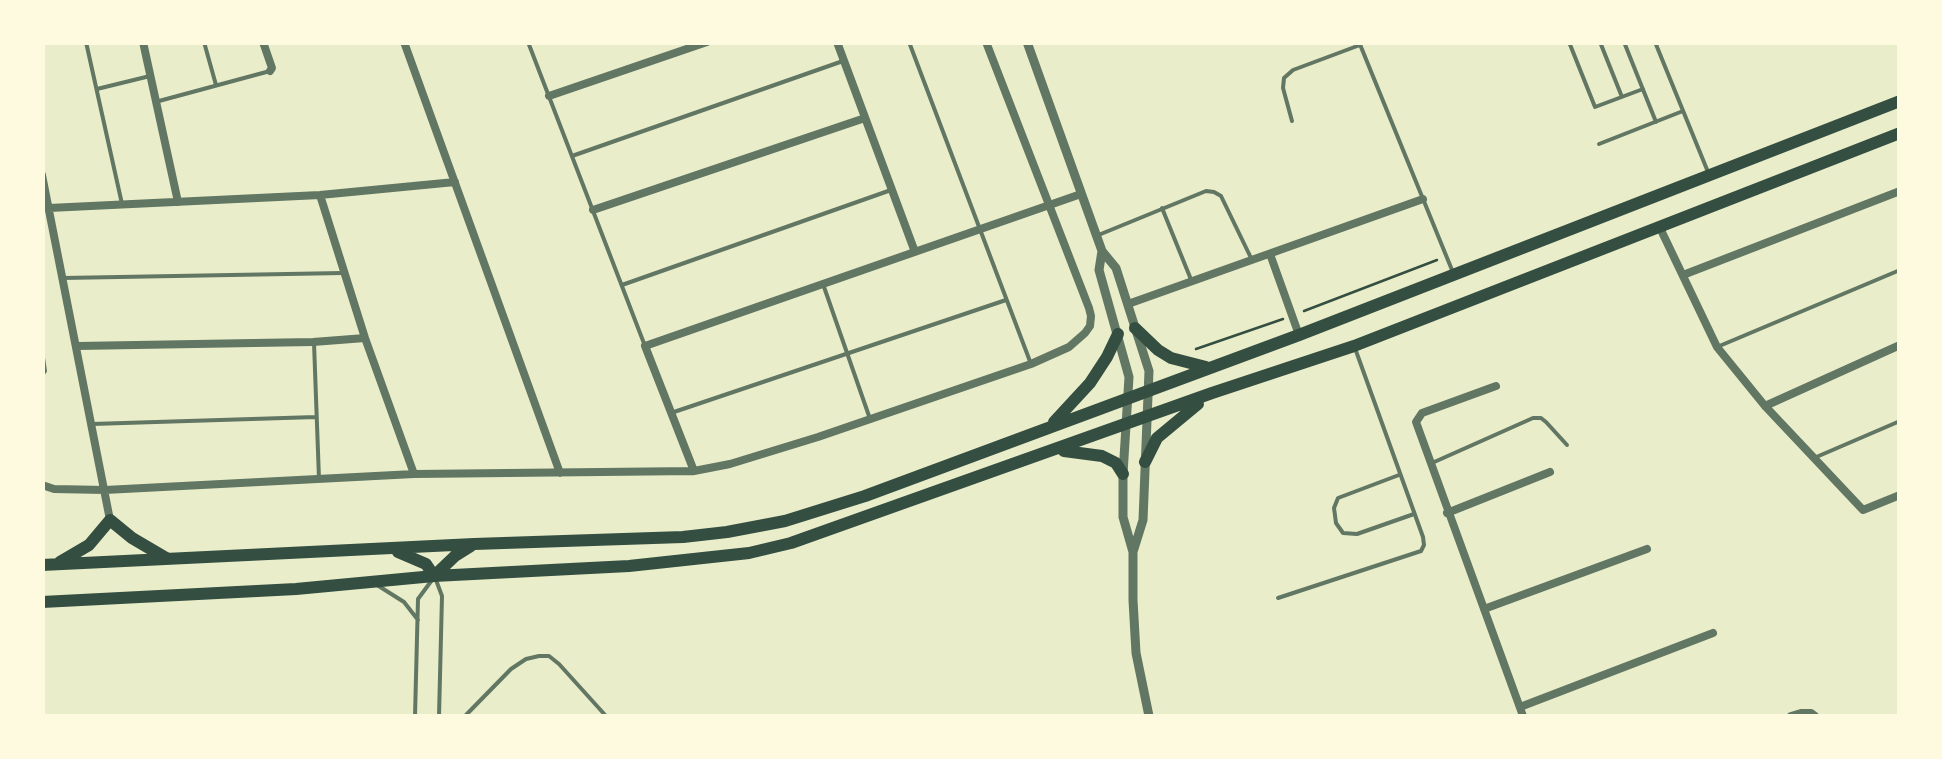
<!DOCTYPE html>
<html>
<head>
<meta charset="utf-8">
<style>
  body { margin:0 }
  #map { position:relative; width:1942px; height:759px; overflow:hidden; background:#e9edc9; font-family:Roboto,sans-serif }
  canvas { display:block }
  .frame { position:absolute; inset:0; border:45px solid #fefae0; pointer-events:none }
</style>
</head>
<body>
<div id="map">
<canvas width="1942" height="759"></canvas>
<div class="frame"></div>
</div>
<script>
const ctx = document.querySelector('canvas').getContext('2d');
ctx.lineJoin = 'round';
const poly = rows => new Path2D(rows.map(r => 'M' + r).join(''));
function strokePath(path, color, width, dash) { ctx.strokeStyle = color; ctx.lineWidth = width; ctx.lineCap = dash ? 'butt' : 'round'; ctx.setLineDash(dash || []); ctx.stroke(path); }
const path = poly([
  [1304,311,1437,260],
  [1196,349,1283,319]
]);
const service = poly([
  [86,42,122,204],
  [204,42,216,85],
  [528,42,645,346],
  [909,42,1031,364],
  [1359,42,1452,270],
  [1569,42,1595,107,1643,89],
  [1600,42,1622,97],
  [1624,42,1656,122],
  [1655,42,1708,172],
  [97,89,150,76],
  [159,101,270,71],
  [1292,121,1283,88,1284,78,1293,70,1360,45],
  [1599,144,1683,111],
  [572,156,843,61],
  [1162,208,1192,282],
  [1096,236,1206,191,1214,192,1221,196,1252,260],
  [63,278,343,273],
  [823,284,869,416],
  [622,285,891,190],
  [314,343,319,479],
  [1717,347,1900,270],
  [42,351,45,371,42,375],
  [671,413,1006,300],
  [92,424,316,417],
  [1814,458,1900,421],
  [1432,463,1533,418,1541,418,1546,422,1567,445],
  [1399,475,1338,498,1334,508,1336,523,1343,533,1357,534,1414,514],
  [436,580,442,596,439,716],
  [377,585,404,602,418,620],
  [1278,598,1421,551,1424,545,1423,537,1356,351],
  [415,716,418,599,432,580],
  [465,716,511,669,526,659,539,656,549,656,559,664,606,716]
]);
const minor = poly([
  [143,42,178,202],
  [263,42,272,68,270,71],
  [404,42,560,473],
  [837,42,915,252],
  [549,96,707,42],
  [42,175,110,520],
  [320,195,365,338,414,474],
  [49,208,320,195,455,182],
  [593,210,865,118],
  [1660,228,1717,347,1765,406,1863,510,1900,495],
  [1270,254,1299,335],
  [1683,275,1900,191],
  [1128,304,1423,199],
  [77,346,313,342,365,338],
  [1496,386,1422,413,1416,422,1523,716],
  [1765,406,1900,345],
  [694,471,645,346,1081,194],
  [42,485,54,489,105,490,414,474,694,471,730,464,818,437,1031,364,1069,347,1085,333,1090,326,1091,316,1089,308,986,42],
  [1447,513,1550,472],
  [1484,609,1647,549],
  [1520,707,1713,633],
  [1791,716,1801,713,1811,713,1815,716]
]);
const tertiary = poly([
  [1027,42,1102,251,1116,268,1149,371,1143,520,1133,552],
  [1102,251,1099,270,1129,377,1123,474,1123,517,1133,552,1133,600,1136,653,1149,716]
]);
const trunk = poly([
  [1135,328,1158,350,1171,358,1206,367],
  [1054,422,1090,383,1107,357,1118,334],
  [1064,451,1102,456,1116,463,1123,474],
  [1145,462,1157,438,1198,404],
  [398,552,426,564,434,576],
  [60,562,89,545,110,520,132,538,166,558],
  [42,565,474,544,683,537,727,532,785,521,865,496,1299,335,1900,101],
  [434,576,455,556,471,546],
  [42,602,296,589,434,576,629,566,749,553,791,543,1212,393,1354,346,1900,133]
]);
strokePath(path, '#344e41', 2.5);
strokePath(service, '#617663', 4);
strokePath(minor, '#617663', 8);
strokePath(tertiary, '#617663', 9);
strokePath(trunk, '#344e41', 12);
</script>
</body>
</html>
